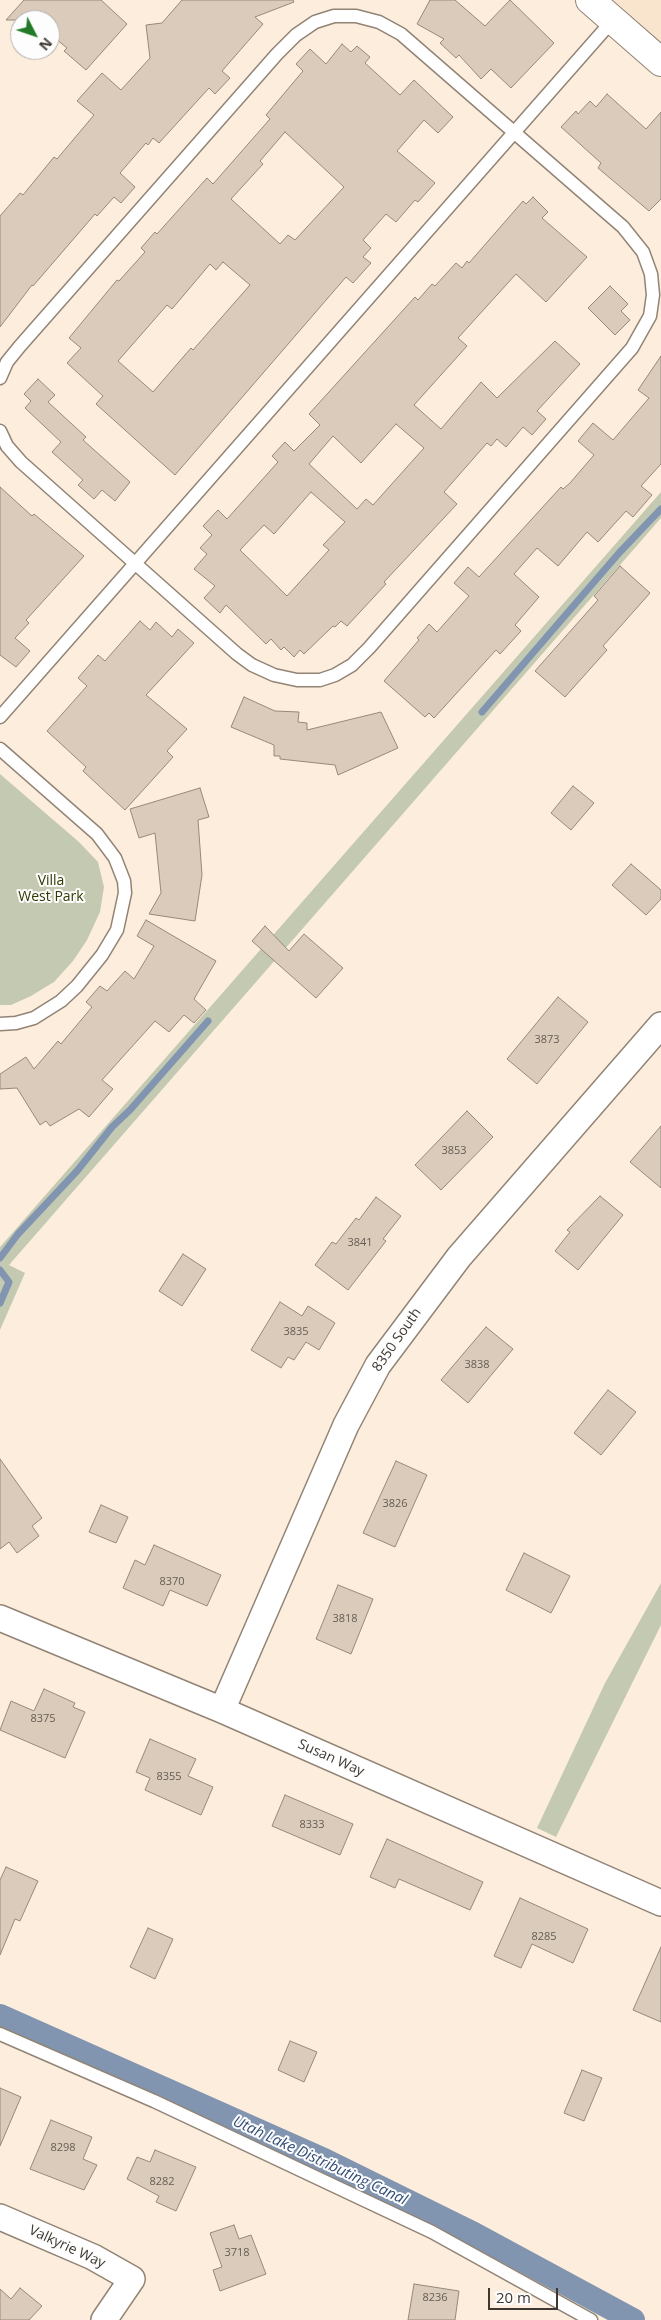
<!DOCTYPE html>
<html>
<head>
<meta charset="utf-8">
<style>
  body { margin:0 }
  #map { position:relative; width:661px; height:2320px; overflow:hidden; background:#fdeddd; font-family:"Open Sans",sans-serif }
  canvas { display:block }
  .north { position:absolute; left:10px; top:10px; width:50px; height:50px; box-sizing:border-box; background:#fdfdfd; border:1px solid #b1aeab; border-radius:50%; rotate:131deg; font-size:14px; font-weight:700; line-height:20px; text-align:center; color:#3e3831 }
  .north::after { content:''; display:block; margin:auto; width:18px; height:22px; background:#227a28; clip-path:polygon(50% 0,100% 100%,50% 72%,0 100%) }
  .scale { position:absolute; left:488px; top:2288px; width:70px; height:22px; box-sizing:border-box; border:2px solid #3e3831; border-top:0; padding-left:6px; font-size:15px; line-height:18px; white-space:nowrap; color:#3e3831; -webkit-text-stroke:4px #fdfdfd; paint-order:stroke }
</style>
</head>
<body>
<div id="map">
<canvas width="661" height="2320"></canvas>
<div class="north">N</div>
<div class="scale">20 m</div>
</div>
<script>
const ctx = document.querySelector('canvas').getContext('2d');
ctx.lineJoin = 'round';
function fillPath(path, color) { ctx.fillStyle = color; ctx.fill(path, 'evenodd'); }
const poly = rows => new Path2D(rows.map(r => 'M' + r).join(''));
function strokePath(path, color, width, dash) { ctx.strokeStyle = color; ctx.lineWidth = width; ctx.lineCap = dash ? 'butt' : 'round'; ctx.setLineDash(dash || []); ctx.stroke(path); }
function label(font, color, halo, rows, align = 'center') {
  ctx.font = font + ' "Open Sans",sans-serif'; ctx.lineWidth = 4; ctx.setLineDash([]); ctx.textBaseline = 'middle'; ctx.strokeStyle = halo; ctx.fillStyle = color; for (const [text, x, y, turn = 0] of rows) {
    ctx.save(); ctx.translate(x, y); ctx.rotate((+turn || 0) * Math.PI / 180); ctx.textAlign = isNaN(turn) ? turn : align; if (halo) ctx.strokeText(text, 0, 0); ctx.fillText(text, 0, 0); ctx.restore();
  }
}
const built = poly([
  [614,0,661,0,661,42]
]);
const green = poly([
  [661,492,661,518,9,1265,25,1273,0,1330,0,1247],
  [0,774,79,842,98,862,104,887,100,912,87,940,73,961,54,982,31,996,11,1005,0,1005],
  [661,1583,661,1625,556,1837,537,1828,605,1683]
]);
const stream = poly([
  [482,712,619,553,661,509],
  [0,1258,18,1234,77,1171,112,1127,130,1110,208,1021],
  [0,1270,9,1282,0,1303]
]);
const canal = poly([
  [0,2016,324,2160,474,2234,633,2320]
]);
const building = poly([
  [24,0,101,0,127,24,86,70,64,51,67,48,50,34,50,20,6,20,24,0],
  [182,0,293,0,294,2,255,17,263,24,222,71,230,78,215,94,209,88,159,143,153,138,148,145,146,143,120,173,135,187,121,203,114,197,97,216,95,214,33,286,32,285,0,327,0,216,20,193,23,195,54,157,57,159,94,115,77,101,102,73,121,90,150,58,146,25,162,23,182,0],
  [430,0,455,0,485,26,510,0,554,43,511,88,491,69,481,79,459,55,456,58,440,43,444,39,417,24,430,0],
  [342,44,351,52,357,46,370,57,365,63,400,95,414,80,453,117,438,133,424,120,397,151,435,183,418,202,415,200,396,222,386,214,363,240,371,248,363,257,371,263,353,283,346,277,175,475,96,404,103,396,67,363,81,348,69,338,117,280,119,281,145,252,141,248,155,232,157,234,207,178,213,184,270,119,266,115,303,71,296,64,310,49,326,64,342,44],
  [285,132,344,187,295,240,288,235,280,244,231,199,263,164,260,161,285,132],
  [223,262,250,285,193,350,191,348,153,392,118,361,167,305,172,309,210,264,216,270,223,262],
  [607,94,646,129,661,112,661,199,649,211,598,168,601,163,561,127,576,111,578,114,590,101,596,107,607,94],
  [533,197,548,212,542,218,587,257,546,302,516,274,458,338,467,346,414,405,441,429,481,382,497,398,555,341,580,364,537,411,546,419,532,435,523,427,506,447,497,439,491,446,487,443,444,492,457,504,384,582,386,584,347,626,341,621,335,627,333,626,304,654,300,650,294,657,284,647,281,650,271,639,266,644,226,605,220,613,204,598,215,586,194,569,207,554,200,548,212,535,203,526,218,510,227,519,278,462,272,456,285,442,294,451,320,425,309,414,415,297,418,300,432,284,435,286,456,263,462,268,467,261,469,263,523,201,526,204,533,197],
  [396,424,424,448,373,505,366,499,357,509,309,464,333,436,361,463,396,424],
  [311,492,345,522,323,545,329,550,287,596,240,550,264,525,274,534,311,492],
  [610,286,628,304,621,311,630,320,615,335,588,308,610,286],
  [661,356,661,464,641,486,652,495,633,517,626,511,598,542,587,532,558,566,537,548,514,574,539,597,515,625,521,631,500,654,496,650,434,718,429,713,425,717,384,681,419,640,417,638,429,624,437,632,469,596,454,583,468,567,479,577,561,487,563,489,570,483,594,455,578,441,593,423,613,440,649,398,638,390,661,356],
  [38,379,55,395,48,402,86,437,83,440,130,482,115,501,102,490,94,499,78,485,83,480,52,452,61,442,25,408,31,401,24,394,38,379],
  [0,487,32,516,34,514,84,556,26,620,29,623,15,638,30,651,16,667,0,655,0,487],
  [620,566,650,593,603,646,607,650,565,697,535,671,598,600,594,596,620,566],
  [140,621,150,630,156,622,172,637,178,629,194,643,146,695,187,729,167,751,173,757,125,810,83,771,86,767,47,731,87,686,78,678,98,655,105,661,140,621],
  [244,697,275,711,299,712,298,722,307,723,307,730,381,712,398,748,338,775,335,765,280,759,280,756,274,756,274,745,231,727,244,697],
  [573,786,594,803,571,830,551,813,573,786],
  [200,788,209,817,198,820,202,875,195,921,149,914,161,893,155,833,139,838,130,809,200,788],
  [631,864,661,890,661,899,646,915,612,885,631,864],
  [146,920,216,961,194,999,206,1010,194,1023,184,1015,169,1032,155,1021,102,1080,113,1089,89,1117,79,1109,50,1126,46,1121,40,1125,17,1088,0,1089,0,1074,26,1057,34,1069,58,1041,61,1044,92,1007,86,1002,100,986,107,991,125,971,134,979,154,946,137,936,146,920],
  [265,926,289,951,304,934,343,968,316,998,252,941,265,926],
  [558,997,588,1022,537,1084,507,1059,558,997],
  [467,1111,493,1137,441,1190,415,1165,467,1111],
  [661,1126,661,1188,630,1162,661,1126],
  [600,1196,623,1215,578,1270,555,1251,570,1232,567,1230,600,1196],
  [376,1197,401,1216,383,1239,386,1241,348,1290,315,1265,332,1242,336,1244,356,1218,359,1220,376,1197],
  [183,1254,206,1269,182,1306,159,1291,183,1254],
  [280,1302,302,1316,308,1306,335,1323,319,1350,306,1342,294,1360,288,1357,281,1368,251,1350,280,1302],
  [486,1327,513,1349,468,1403,441,1380,486,1327],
  [608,1390,636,1412,601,1455,574,1433,608,1390],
  [0,1459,42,1518,32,1526,39,1536,17,1553,9,1542,0,1549,0,1459],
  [396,1461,427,1475,395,1547,363,1533,396,1461],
  [101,1505,128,1517,116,1543,89,1532,101,1505],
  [154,1545,221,1575,207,1606,170,1590,163,1606,123,1588,135,1560,145,1565,154,1545],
  [524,1553,570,1576,551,1613,506,1590,524,1553],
  [338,1585,373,1599,351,1654,316,1639,338,1585],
  [44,1689,75,1703,73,1707,85,1712,65,1758,0,1730,11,1701,34,1711,44,1689],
  [150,1739,196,1759,188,1776,213,1787,201,1815,145,1790,150,1778,136,1772,150,1739],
  [285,1795,353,1824,340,1855,272,1826,285,1795],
  [387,1839,483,1882,470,1910,399,1879,395,1888,370,1877,387,1839],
  [6,1867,38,1881,20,1921,15,1919,0,1955,0,1880,6,1867],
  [520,1898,588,1929,573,1963,532,1944,521,1968,494,1956,520,1898],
  [148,1928,173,1939,155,1979,130,1967,148,1928],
  [661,1947,661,2022,633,2010,661,1947],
  [290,2041,317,2052,304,2082,278,2070,290,2041],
  [582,2070,602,2078,584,2121,564,2113,582,2070],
  [0,2088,21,2097,0,2146,0,2088],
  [51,2120,92,2137,83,2159,97,2165,84,2190,30,2169,51,2120],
  [155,2150,196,2167,176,2211,156,2202,159,2196,127,2179,137,2157,150,2162,155,2150],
  [234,2225,239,2239,251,2235,266,2274,220,2291,213,2270,222,2267,210,2233,234,2225],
  [414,2284,459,2291,455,2320,408,2320,414,2284],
  [20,2288,42,2306,29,2320,0,2320,0,2289,11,2299,20,2288]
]);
const service = poly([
  [0,378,7,362,20,346,277,54,296,35,315,22,334,16,356,16,379,22,401,34,623,227,643,252,651,274,653,295,650,316,632,348,369,648,352,665,335,675,320,680,297,680,274,675,252,665,237,654,21,462,7,446,0,431],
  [0,717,613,20],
  [0,749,97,834,115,858,124,881,125,893,117,930,102,955,77,986,61,1001,34,1018,16,1023,0,1024],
  [0,2034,154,2101,432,2232,591,2320]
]);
const minor = poly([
  [0,1618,222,1710,661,1903],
  [222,1710,346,1425,378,1365,459,1257,661,1025],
  [0,2217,93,2257,132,2279,104,2320]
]);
const secondary = poly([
  [590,0,661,62]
]);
const numberNames = [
  ["3873",547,1040],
  ["3853",454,1151],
  ["3841",360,1243],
  ["3835",296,1332],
  ["3838",477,1365],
  ["3826",395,1504],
  ["8370",172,1582],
  ["3818",345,1619],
  ["8375",43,1719],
  ["8355",169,1777],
  ["8333",312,1825],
  ["8285",544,1937],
  ["8298",63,2148],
  ["8282",162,2182],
  ["3718",237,2253],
  ["8236",435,2298]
];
const parkNames = [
  ["Villa",51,881],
  ["West Park",51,897]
];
const streetNames = [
  ["8350 South",397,1340,-55],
  ["Susan Way",331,1758,24],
  ["Valkyrie Way",67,2247,25]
];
const waterNames = [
  ["Utah Lake Distributing Canal",320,2161,25]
];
fillPath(built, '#f9e4cd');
fillPath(green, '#c4cab1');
strokePath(stream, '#8295b0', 7);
strokePath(canal, '#8295b0', 24);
fillPath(building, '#dacbbb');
strokePath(building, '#97897a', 1);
strokePath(service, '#928475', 15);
strokePath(minor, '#928475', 28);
strokePath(secondary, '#928475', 30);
strokePath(service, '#fff', 12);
strokePath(minor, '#fff', 25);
strokePath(secondary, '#fff', 28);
label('11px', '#655d54', null, numberNames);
label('14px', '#313900', '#fdfdfd', parkNames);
label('14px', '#3e3831', '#fdfdfd', streetNames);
label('italic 15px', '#314d76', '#fdfdfd', waterNames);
</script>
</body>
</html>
